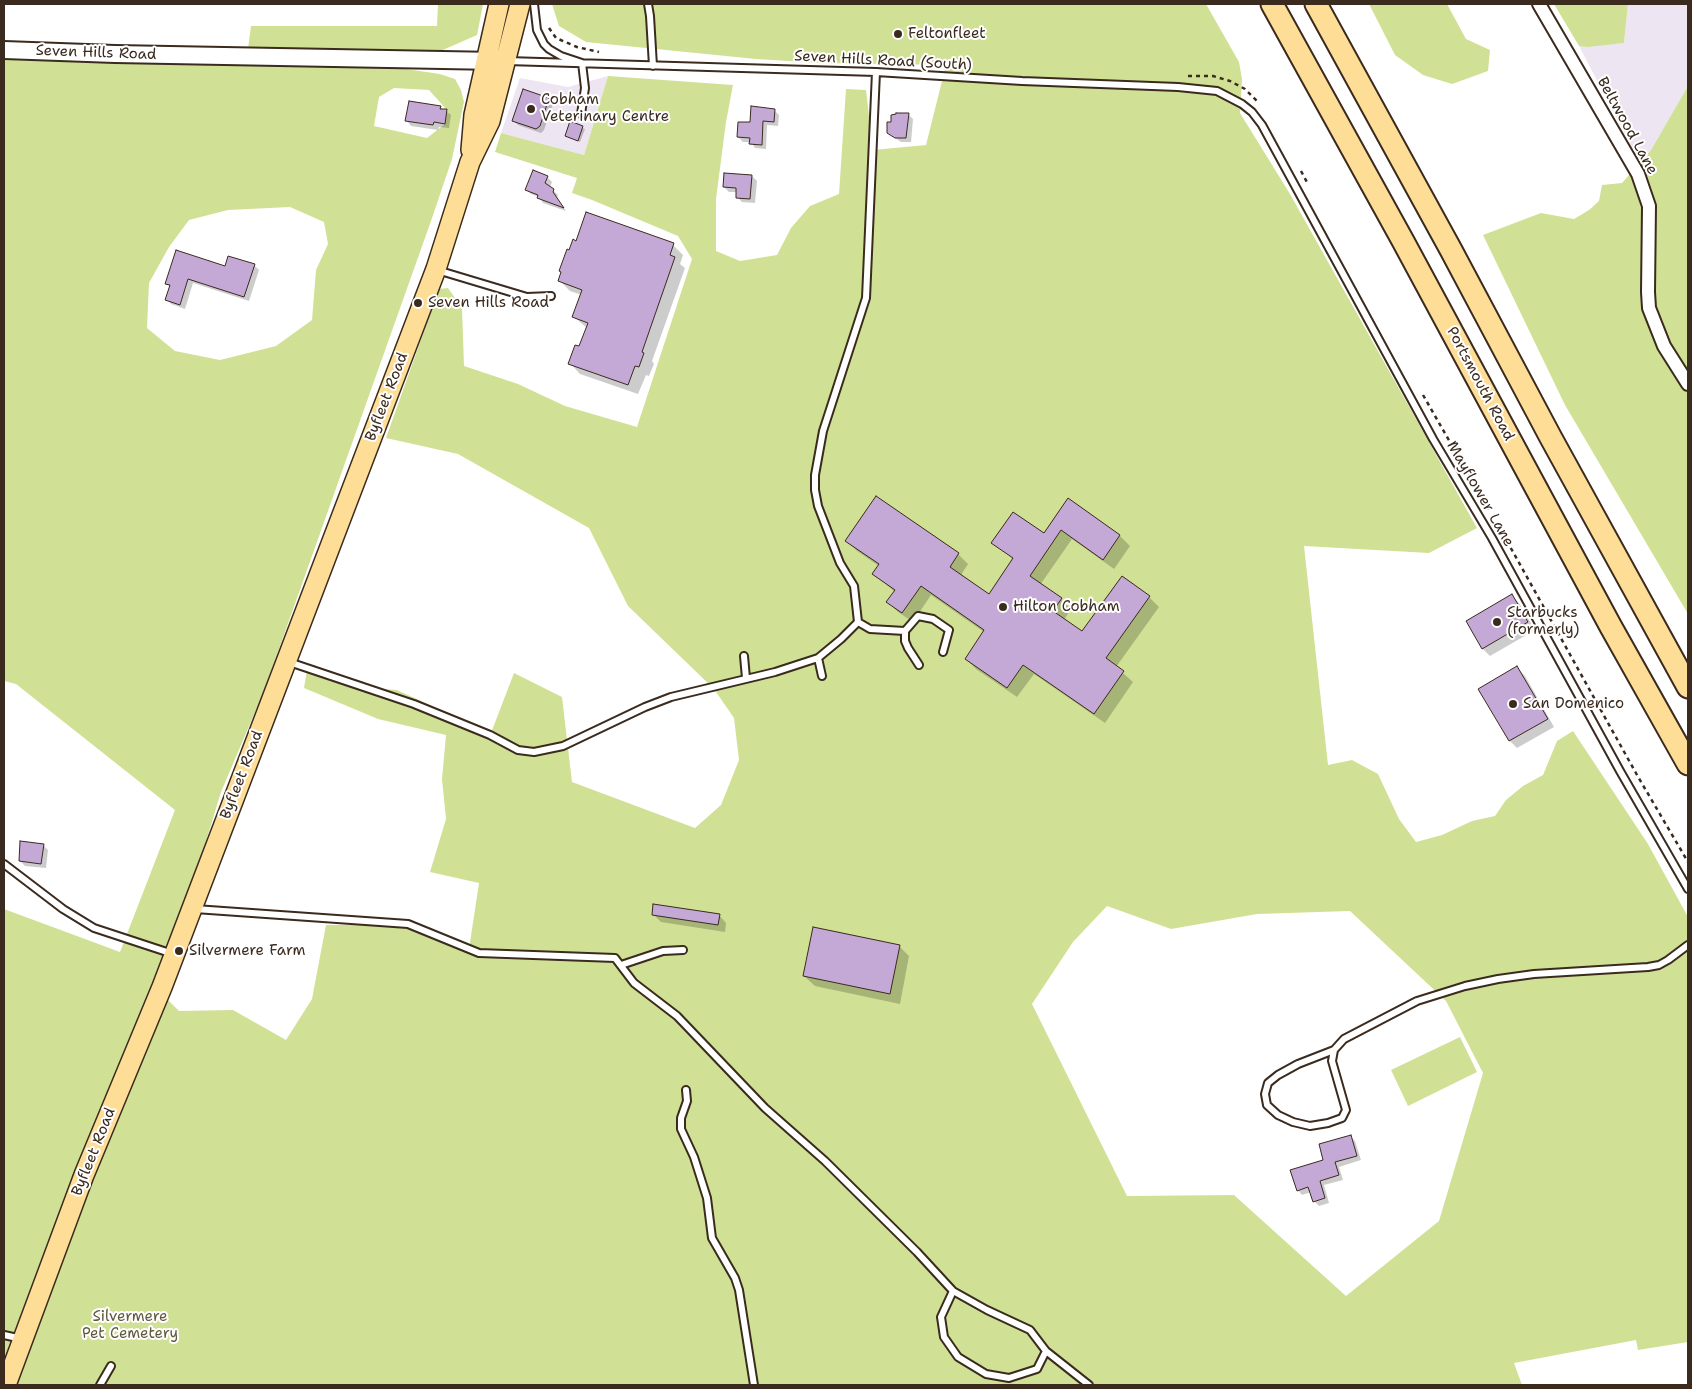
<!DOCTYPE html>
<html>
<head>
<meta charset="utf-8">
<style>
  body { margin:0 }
  #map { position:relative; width:1692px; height:1389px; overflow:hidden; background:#fff; font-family:"Shantell Sans",sans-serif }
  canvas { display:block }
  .frame { position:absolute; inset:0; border:5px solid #3b2a1e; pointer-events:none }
</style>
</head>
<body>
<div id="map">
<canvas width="1692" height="1389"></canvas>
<div class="frame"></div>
</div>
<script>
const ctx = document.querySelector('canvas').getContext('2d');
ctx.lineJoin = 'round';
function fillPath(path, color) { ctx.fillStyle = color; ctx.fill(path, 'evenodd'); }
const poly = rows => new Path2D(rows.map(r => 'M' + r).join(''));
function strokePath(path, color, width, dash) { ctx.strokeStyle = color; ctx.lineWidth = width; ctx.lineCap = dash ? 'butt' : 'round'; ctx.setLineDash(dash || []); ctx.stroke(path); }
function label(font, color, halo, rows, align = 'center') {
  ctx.font = font + ' "Shantell Sans",sans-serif'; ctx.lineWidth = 4; ctx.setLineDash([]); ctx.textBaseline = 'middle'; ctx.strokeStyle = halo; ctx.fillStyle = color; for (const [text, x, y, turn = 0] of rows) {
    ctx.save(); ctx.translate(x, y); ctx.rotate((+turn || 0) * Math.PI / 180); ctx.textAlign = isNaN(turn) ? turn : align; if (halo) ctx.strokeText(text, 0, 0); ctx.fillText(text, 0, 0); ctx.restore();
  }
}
const built = poly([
  [1628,4,1688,4,1688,86,1651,150,1640,163,1579,46,1624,43],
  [608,76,584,155,501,133,520,78,568,87]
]);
const green = poly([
  [438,4,483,4,477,35,436,53,248,49,251,26,437,26],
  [552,4,1206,4,1239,62,1242,79,1240,113,1290,194,1477,528,1429,553,1304,546,1328,765,1352,760,1378,774,1399,819,1416,842,1442,835,1472,821,1495,816,1506,800,1523,786,1543,775,1557,741,1573,731,1648,844,1688,917,1688,1342,1638,1350,1636,1340,1514,1363,1522,1385,4,1385,4,909,120,952,175,810,16,684,4,681,4,57,351,61,440,74,455,79,461,90,464,102,452,159,431,221,264,691,221,792,160,992,179,1011,233,1010,286,1040,312,999,326,925,408,924,469,949,479,883,430,872,446,819,442,779,446,735,378,719,304,688,308,664,321,672,361,688,397,690,491,733,514,673,562,697,572,782,695,828,721,805,739,760,734,718,714,689,628,606,589,528,458,454,386,438,439,289,448,288,462,308,464,366,518,384,565,406,637,427,692,259,678,236,592,200,572,193,577,178,495,152,501,133,584,155,608,76,733,85,726,122,716,199,716,251,740,261,777,255,791,228,810,206,839,194,846,89,866,90,873,150,926,145,946,65,822,63,756,59,586,42,559,26],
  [394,88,429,90,447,110,445,124,427,138,374,126,379,97],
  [290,207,324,222,328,244,316,270,312,320,276,346,220,360,175,351,147,328,149,283,169,247,189,220,228,210],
  [1107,906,1171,929,1257,914,1350,911,1446,1001,1483,1073,1439,1221,1346,1296,1234,1195,1127,1196,1032,1004,1073,942],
  [1369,4,1447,4,1466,39,1490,50,1488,71,1452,84,1423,75,1395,55],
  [1554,4,1628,4,1624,43,1588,47,1579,46],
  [1688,86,1688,614,1565,405,1483,235,1541,213,1574,219,1589,210,1599,201,1602,185,1622,183,1651,150],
  [1460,1037,1477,1072,1408,1106,1391,1070]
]);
const shadow = poly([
  [548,99,553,104,544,130,541,133,518,125,513,120],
  [440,107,451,115,449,128,439,127,438,130,411,126,407,121],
  [774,110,779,115,778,126,767,125,766,149,755,148,751,142,743,142,738,137,752,124],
  [909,115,913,119,911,142,901,142,888,133],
  [571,123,585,129,580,142,566,136],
  [752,176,757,181,755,203,742,202,737,197,737,192,729,192,724,187],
  [547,177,552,182,550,187,558,195,557,198,566,211,543,203,539,197,531,194,526,189],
  [673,245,683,255,680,264,685,268,652,361,654,364,649,376,646,375,638,394,580,374,570,363,580,348,587,328,574,317,582,295,570,291,559,280],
  [254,265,259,270,249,301,193,283,185,309,171,304,167,299,170,287,167,284,226,268],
  [1068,500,1120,536,1130,546,1114,569,1072,539,1040,585,1061,599,1071,609,1064,620,1083,633,1149,597,1159,607,1116,667,1133,682,1105,723,1034,674,1017,697,976,669,966,659,984,632,931,595,913,622,898,612,888,602,895,592,874,574,879,566,857,551,847,541,958,554,968,564,961,575,989,595,1014,560,993,542,1044,535],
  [1512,596,1519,603,1535,630,1490,656,1483,649,1467,622],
  [1517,668,1525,676,1554,727,1517,748,1510,741],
  [43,845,48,850,46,868,25,866,20,861],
  [653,914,719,915,726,923,725,932,661,922],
  [899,946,909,956,900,1004,815,986,804,976],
  [1350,1136,1355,1141,1361,1160,1339,1167,1343,1180,1324,1185,1329,1203,1319,1206,1314,1201,1311,1192,1302,1195,1298,1190,1325,1161]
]);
const building = poly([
  [523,89,549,98,540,126,536,129,512,121,523,89],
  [409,101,441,106,440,109,447,109,445,124,434,122,433,125,405,121,409,101],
  [751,106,775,109,774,122,763,121,762,145,749,144,750,138,737,137,738,122,750,122,751,106],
  [896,113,909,113,906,138,895,138,887,133,887,122,891,122,891,115,896,114,896,113],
  [570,121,583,126,578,141,565,136,570,121],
  [533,170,548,176,545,183,554,189,553,192,564,208,537,198,538,195,525,190,533,170],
  [724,173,752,175,750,199,736,198,736,188,723,187,724,173],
  [586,212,674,243,670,255,675,257,642,352,644,353,639,367,635,366,628,385,568,364,575,345,579,346,588,323,572,317,582,290,558,281,561,272,559,271,567,249,569,250,573,239,576,241,586,212],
  [176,250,225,266,228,256,255,264,244,297,188,279,180,305,165,300,170,285,165,284,176,250],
  [876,496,959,553,950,567,989,594,1013,558,991,543,1013,512,1044,533,1068,498,1120,535,1103,560,1061,530,1030,576,1062,598,1053,611,1082,631,1122,576,1150,596,1106,658,1124,671,1094,714,1023,665,1007,688,965,659,984,630,921,586,902,613,886,602,895,590,872,574,879,564,845,541,876,496],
  [1512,594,1528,622,1482,649,1466,621,1512,594],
  [1517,666,1548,719,1509,741,1478,689,1517,666],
  [20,841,44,844,41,864,19,861,20,841],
  [653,904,720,914,718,925,652,915,653,904],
  [813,927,900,945,890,994,803,976,813,927],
  [1351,1135,1357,1156,1335,1162,1339,1175,1320,1181,1325,1198,1313,1202,1308,1187,1297,1191,1290,1170,1323,1160,1319,1144,1351,1135]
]);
const path = poly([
  [549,28,556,38,577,47,599,52],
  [1188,76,1213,76,1230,81,1245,89,1257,101],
  [1301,171,1308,184],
  [1423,395,1489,510],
  [1503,534,1637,775,1688,862]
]);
const lane = poly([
  [534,4,537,30,544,44,549,49,561,56,582,63,585,88,581,114],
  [648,4,650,16,653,66],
  [507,61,876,72,1022,81,1178,87,1217,91,1242,104,1252,112,1262,125,1433,439,1492,538,1620,771,1688,889],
  [876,72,866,298,823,431,815,475,815,490,818,506,840,563,854,586,858,622,870,629,905,631,918,616,933,619,949,630,943,652],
  [437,270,527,297,551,296],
  [905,631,905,641,908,648,919,665],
  [744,656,746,678],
  [818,658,822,676],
  [289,662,414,704,490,735,518,750,534,752,563,746,645,707,671,697,775,672,818,658,841,639,858,622],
  [4,864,63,909,94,928,173,954],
  [195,909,408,924,479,953,615,958,634,983,677,1016,765,1108,825,1161,917,1252,953,1291,987,1310,1030,1330,1046,1351,1037,1369,1009,1378,986,1374,958,1357,944,1337,941,1317,953,1291],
  [621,965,663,951,683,950],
  [1334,1050,1332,1061,1346,1110,1342,1118,1328,1123,1310,1126,1293,1122,1278,1115,1267,1105,1265,1094,1268,1083,1278,1075,1298,1064,1334,1050,1344,1039,1417,1001,1465,986,1498,979,1534,974,1648,967,1659,965,1668,960,1688,945],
  [686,1090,687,1101,681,1118,681,1129,694,1157,707,1198,712,1238,735,1278,739,1290,754,1385],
  [4,1335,22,1339],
  [1046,1351,1089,1385],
  [100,1385,111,1366]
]);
const street = poly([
  [1539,4,1638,174,1649,206,1648,292,1649,308,1664,346,1688,384]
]);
const secondary = poly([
  [4,50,115,54,497,61]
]);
const primary = poly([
  [471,150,474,115,499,4],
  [6,1385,84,1175,162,987,436,269,470,162,490,121,520,4]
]);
const highway = poly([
  [1272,4,1403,241,1611,627,1688,764],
  [1316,4,1451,250,1551,438,1688,687]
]);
const markers = [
  [898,34,5,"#3b2a1e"],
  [531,109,5,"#3b2a1e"],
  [418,303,5,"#3b2a1e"],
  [1003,607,5,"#3b2a1e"],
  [1497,622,5,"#3b2a1e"],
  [1513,704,5,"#3b2a1e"],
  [179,951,5,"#3b2a1e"]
];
const poiNames = [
  ["Feltonfleet",908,34],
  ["Cobham",541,100],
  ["Veterinary Centre",541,117],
  ["Seven Hills Road",428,303],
  ["Hilton Cobham",1013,607],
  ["Starbucks",1507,613],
  ["(formerly)",1507,630],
  ["San Domenico",1523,704],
  ["Silvermere Farm",189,951]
];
const streetNames = [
  ["Seven Hills Road",96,53,2],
  ["Seven Hills Road (South)",883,61,3],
  ["Beltwood Lane",1627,126,61],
  ["Portsmouth Road",1480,384,62],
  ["Byfleet Road",387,397,-69],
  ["Mayflower Lane",1480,494,60],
  ["Byfleet Road",242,775,-69],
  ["Byfleet Road",94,1152,-68]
];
const parkNames = [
  ["Silvermere",130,1317],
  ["Pet Cemetery",130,1334]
];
fillPath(built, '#ede5f2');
fillPath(green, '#d0e195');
fillPath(shadow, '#0003');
fillPath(building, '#c4a8d5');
strokePath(building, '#3b2a1e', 1);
strokePath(lane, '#3b2a1e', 10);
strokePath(street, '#3b2a1e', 16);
strokePath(secondary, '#3b2a1e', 20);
strokePath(primary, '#3b2a1e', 22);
strokePath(highway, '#3b2a1e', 25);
strokePath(path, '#3b2a1e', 2.5, [4, 4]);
strokePath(lane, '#fff', 6);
strokePath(street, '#fff', 12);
strokePath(secondary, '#fff', 16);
strokePath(primary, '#fedd96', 19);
strokePath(highway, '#fedd96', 21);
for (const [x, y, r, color] of markers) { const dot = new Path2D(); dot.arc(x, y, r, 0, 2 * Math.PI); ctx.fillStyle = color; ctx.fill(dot); strokePath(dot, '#fff', 2); }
label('15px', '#3b2a1e', '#fff', poiNames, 'left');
label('15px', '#3b2a1e', '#fff', streetNames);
label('15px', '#60583c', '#fff', parkNames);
</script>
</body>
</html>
